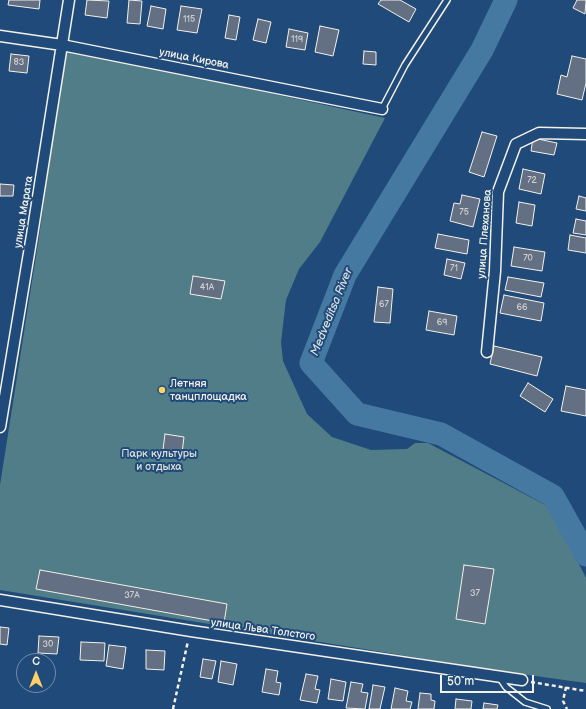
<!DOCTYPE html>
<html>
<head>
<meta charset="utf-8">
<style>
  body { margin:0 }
  #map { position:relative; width:586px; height:709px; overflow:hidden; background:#1f4a7a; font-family:"Balsamiq Sans",sans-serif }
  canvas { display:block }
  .north { position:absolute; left:16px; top:653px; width:40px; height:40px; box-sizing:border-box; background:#1f4a7a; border:1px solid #748da6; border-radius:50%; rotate:0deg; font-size:11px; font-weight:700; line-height:16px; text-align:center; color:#f4f1e8 }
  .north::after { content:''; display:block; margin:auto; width:14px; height:18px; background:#ffd166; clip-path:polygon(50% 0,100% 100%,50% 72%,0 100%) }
  .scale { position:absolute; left:440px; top:675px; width:94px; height:18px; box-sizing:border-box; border:2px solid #f4f1e8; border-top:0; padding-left:5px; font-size:12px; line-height:14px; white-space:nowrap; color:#f4f1e8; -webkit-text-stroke:3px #1f4a7a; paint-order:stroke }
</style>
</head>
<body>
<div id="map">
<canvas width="586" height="709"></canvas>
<div class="north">С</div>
<div class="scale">50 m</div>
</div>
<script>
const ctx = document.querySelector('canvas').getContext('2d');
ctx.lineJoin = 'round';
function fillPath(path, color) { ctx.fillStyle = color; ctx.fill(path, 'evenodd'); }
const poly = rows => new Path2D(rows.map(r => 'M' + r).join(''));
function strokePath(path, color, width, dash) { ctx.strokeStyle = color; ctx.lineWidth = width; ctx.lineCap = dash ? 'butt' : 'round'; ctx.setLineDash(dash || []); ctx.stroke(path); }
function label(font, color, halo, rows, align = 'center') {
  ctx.font = font + ' "Balsamiq Sans",sans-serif'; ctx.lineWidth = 4; ctx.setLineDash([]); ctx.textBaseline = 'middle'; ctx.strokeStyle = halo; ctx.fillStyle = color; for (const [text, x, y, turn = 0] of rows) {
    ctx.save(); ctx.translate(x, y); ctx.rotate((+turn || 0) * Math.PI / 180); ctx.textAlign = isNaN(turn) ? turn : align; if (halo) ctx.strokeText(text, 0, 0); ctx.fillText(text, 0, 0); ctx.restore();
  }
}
const green = poly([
  [65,49,385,118,320,242,299,269,286,300,281,342,283,361,307,414,332,437,371,450,407,449,415,443,428,443,551,508,586,578,586,683,499,671,0,590,0,485,39,237]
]);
const river = poly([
  [506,0,482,50,345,275,311,363,357,414,441,434,553,496,586,555]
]);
const building = poly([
  [9,0,40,0,39,9,8,5,9,0],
  [87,0,109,1,107,18,85,15,87,0],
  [129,0,142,1,140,24,127,23,129,0],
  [381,0,400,0,416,9,409,22,378,4,381,0],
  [577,0,586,0,585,14,573,8,577,0],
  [151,6,166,9,163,29,147,26,151,6],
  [181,6,202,9,197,33,177,30,181,6],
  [229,15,240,17,236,40,225,38,229,15],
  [258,19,271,22,266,43,253,40,258,19],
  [320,26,339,30,333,56,315,52,320,26],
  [289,29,308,33,305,50,286,47,289,29],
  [364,51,376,52,376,65,363,64,364,51],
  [11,54,29,56,27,73,9,71,11,54],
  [572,56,586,59,586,83,582,100,557,94,561,75,567,77,572,56],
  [482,132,497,136,484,177,469,172,482,132],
  [533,138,557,143,554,155,531,151,533,138],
  [523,169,545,174,541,194,519,189,523,169],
  [0,184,14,185,13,196,0,196,0,184],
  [462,195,480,199,473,227,450,221,454,203,460,204,462,195],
  [579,196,586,198,586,211,576,209,579,196],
  [519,202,535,205,532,226,516,223,519,202],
  [576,219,586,221,586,235,573,233,576,219],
  [438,234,469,240,467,254,435,248,438,234],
  [570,235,586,238,586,253,568,250,570,235],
  [514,247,545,252,542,271,511,266,514,247],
  [447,259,465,263,461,279,444,275,447,259],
  [193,276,225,281,221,299,190,294,193,276],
  [508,277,544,283,541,297,505,290,508,277],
  [378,287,393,289,390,323,374,322,378,287],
  [504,295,544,303,541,321,500,313,504,295],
  [429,311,457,316,454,335,426,330,429,311],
  [494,346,542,357,537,376,490,364,494,346],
  [528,383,553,399,545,412,520,396,528,383],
  [566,386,586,390,586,416,561,411,566,386],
  [165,434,184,437,182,453,163,450,165,434],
  [464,565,494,569,485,624,456,619,464,565],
  [40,570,227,604,224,623,36,589,40,570],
  [0,627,9,628,7,645,0,644,0,627],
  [39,636,59,637,57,654,38,653,39,636],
  [81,642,105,643,104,661,80,660,81,642],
  [109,645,126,647,123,669,106,666,109,645],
  [146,650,165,651,164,670,146,669,146,650],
  [203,659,216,661,212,679,200,677,203,659],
  [221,661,237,664,233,685,218,682,221,661],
  [266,669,278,671,276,682,281,683,279,695,262,692,266,669],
  [306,674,318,676,315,689,320,690,317,703,300,700,306,674],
  [331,679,346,682,343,701,328,699,331,679],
  [351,682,363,684,361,692,368,693,365,709,346,708,351,682],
  [373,685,385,687,380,709,369,709,373,685],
  [395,688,408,691,406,701,412,702,410,709,391,709,395,688],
  [420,693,431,694,431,700,435,701,434,709,418,709,420,693],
  [456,699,472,701,471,709,455,709,456,699],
  [484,703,498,705,497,709,483,709,484,703]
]);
const path = poly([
  [531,682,586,691],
  [566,687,563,701,567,709],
  [173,709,188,641]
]);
const service = poly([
  [382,109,405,65,447,0],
  [500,678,506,687,525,702,547,709]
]);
const minor = poly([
  [0,36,62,45,382,109],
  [487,352,495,271,498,192,516,144,539,133,586,134],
  [0,427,32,235,69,0],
  [0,600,191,631,522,680]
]);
const markers = [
  [162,390,4,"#ffd166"]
];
const numberNames = [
  ["115",189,20],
  ["119",297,40],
  ["83",19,63],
  ["72",532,181],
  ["75",464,213],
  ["70",528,259],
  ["71",454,269],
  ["41А",207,288],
  ["67",384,305],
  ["66",522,308],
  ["69",442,323],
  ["37",475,594],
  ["37А",132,596],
  ["30",48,645]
];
const streetNames = [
  ["улица Кирова",194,59,11],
  ["улица Марата",24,212,-81],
  ["улица Плеханова",485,234,-86],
  ["улица Льва Толстого",263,630,8]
];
const poiNames = [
  ["Летняя",170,384],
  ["танцплощадка",170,397]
];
const parkNames = [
  ["Парк культуры",159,454],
  ["и отдыха",159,467]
];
const waterNames = [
  ["Medveditsa River",332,312,-68]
];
fillPath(green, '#507d87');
strokePath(river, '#4579a2', 23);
fillPath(building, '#636f82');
strokePath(building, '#f4f1e8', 1);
strokePath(service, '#f4f1e8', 8);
strokePath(minor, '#f4f1e8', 13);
strokePath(path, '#f4f1e8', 2.5, [4, 3]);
strokePath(service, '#1f4a7a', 5);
strokePath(minor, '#1f4a7a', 10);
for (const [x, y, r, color] of markers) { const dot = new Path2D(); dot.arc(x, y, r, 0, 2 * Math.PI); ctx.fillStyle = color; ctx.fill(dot); strokePath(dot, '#1f4a7a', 1.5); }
label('9px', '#d0d0ce', null, numberNames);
label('11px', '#f4f1e8', '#1f4a7a', streetNames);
label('11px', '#f4f1e8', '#1f4a7a', poiNames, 'left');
label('11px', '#dbe0d9', '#1f4a7a', parkNames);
label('italic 12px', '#dadfde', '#1f4a7a', waterNames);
</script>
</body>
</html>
